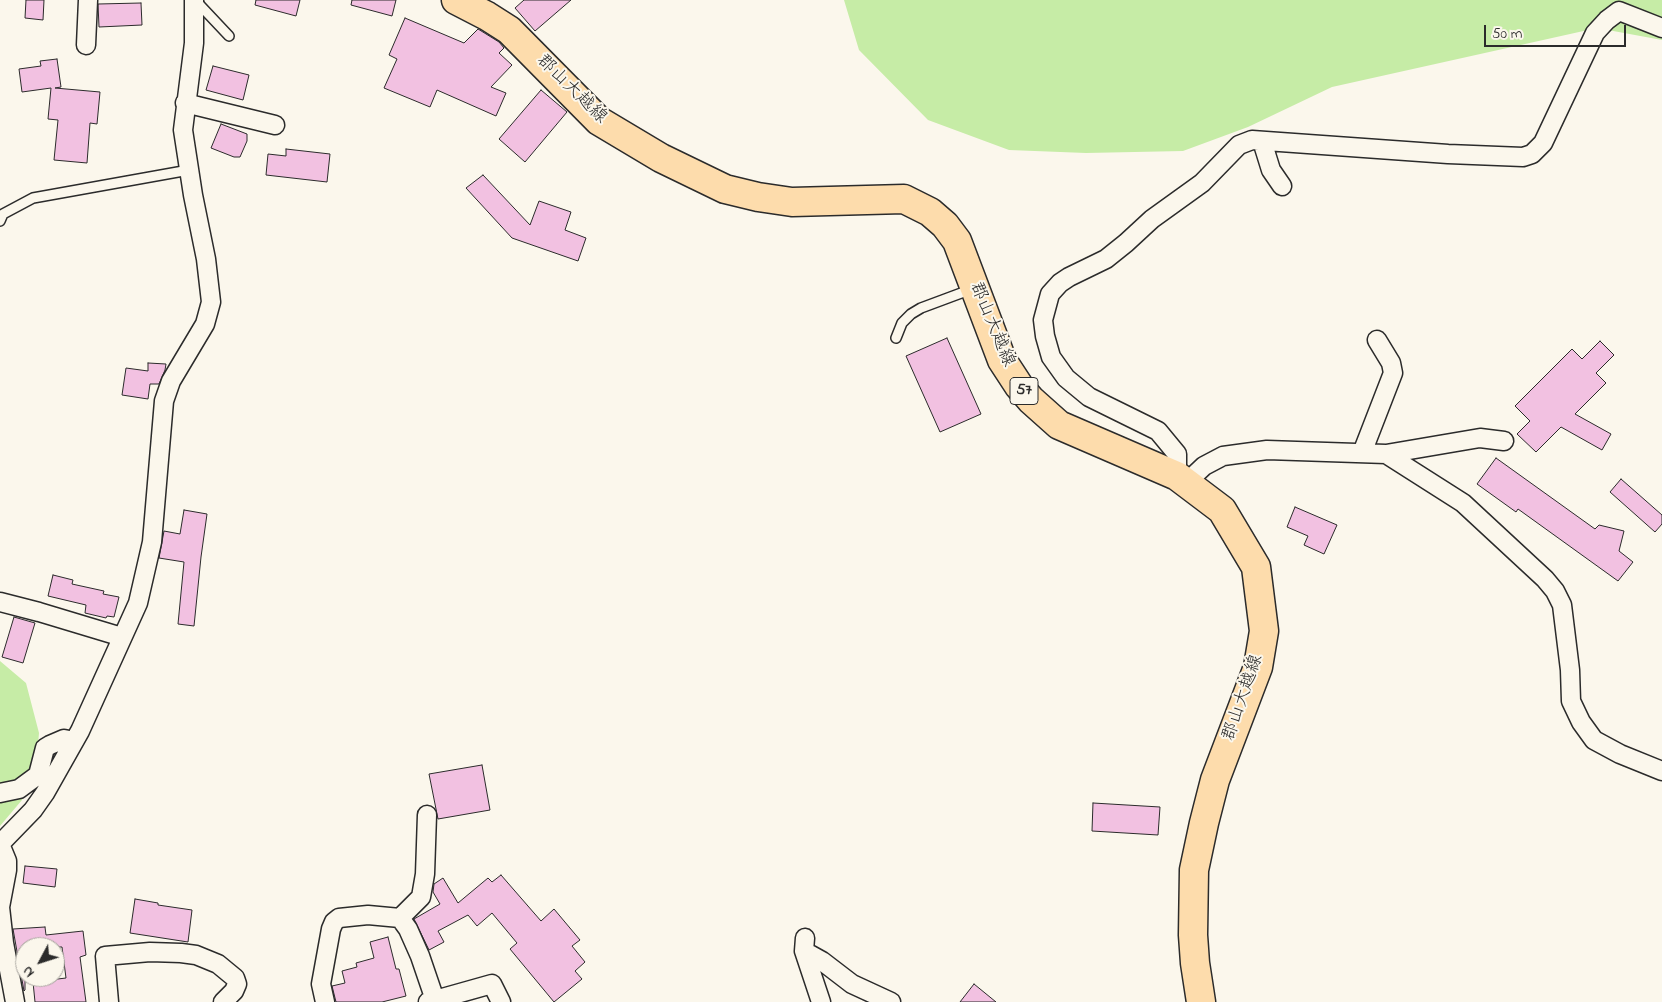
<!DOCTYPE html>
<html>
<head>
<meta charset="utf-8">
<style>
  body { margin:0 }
  #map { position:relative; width:1662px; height:1002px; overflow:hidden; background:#fbf7ec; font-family:"Indie Flower",sans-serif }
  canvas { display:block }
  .north { position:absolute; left:15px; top:937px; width:50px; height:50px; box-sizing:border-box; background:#fbf7ec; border:1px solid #a8a59f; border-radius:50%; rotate:230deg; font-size:14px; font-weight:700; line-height:20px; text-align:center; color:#2b2b2b }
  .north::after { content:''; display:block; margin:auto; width:18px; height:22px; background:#2b2b2b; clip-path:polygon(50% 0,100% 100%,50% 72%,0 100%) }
  .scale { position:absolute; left:1484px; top:25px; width:142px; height:22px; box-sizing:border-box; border:2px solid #2b2b2b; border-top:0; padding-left:6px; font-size:15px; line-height:18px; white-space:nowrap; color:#2b2b2b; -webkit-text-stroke:4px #fbf7ec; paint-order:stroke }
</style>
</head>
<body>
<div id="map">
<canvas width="1662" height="1002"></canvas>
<div class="north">N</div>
<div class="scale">50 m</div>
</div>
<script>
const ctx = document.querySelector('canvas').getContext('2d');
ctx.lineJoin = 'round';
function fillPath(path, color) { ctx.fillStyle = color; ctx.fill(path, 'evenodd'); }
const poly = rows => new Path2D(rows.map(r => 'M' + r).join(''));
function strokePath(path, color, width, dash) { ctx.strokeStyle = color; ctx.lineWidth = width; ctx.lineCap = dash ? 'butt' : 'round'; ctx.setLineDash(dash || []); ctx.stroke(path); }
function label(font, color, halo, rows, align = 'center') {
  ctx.font = font + ' "Indie Flower","Klee One",sans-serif'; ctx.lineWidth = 4; ctx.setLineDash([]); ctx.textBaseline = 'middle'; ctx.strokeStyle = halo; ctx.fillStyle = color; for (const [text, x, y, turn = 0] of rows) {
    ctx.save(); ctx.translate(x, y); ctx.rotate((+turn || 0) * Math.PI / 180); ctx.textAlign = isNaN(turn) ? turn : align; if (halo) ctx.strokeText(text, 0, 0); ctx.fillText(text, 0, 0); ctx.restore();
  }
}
const green = poly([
  [844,0,1662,0,1662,40,1597,28,1332,87,1248,127,1183,151,1086,153,1009,150,928,120,859,50],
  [0,661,26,683,39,733,36,767,22,800,0,826]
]);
const building = poly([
  [26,0,44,0,43,20,25,18,26,0],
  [256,0,300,0,296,16,255,5,256,0],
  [352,0,396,0,392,16,351,5,352,0],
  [524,0,571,0,535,31,515,8,524,0],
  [141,3,142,25,99,27,98,4,141,3],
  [405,18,464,43,478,29,499,42,504,48,499,53,512,65,491,87,506,93,496,116,437,90,430,107,384,88,397,59,389,55,405,18],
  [57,59,61,87,55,88,100,92,97,124,90,123,87,163,54,160,58,120,48,119,51,88,22,92,19,69,41,66,40,61,57,59],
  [213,66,249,75,243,100,206,90,213,66],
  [541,90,567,112,525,162,499,139,541,90],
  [221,124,247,134,247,141,240,157,234,157,211,148,221,124],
  [286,149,330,154,327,182,266,175,268,154,286,156,286,149],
  [483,175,530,225,539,201,571,212,565,230,586,238,578,261,512,238,466,188,483,175],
  [947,338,981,414,940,432,906,356,947,338],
  [1600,341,1614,355,1596,373,1606,383,1575,414,1611,434,1602,450,1561,427,1536,452,1517,434,1530,421,1515,406,1572,349,1582,359,1600,341],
  [148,363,166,364,165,370,159,384,150,384,148,399,122,395,126,368,148,371,148,363],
  [1496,458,1595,529,1599,525,1624,531,1619,551,1633,562,1618,581,1518,509,1516,512,1477,484,1496,458],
  [1621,479,1662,515,1662,524,1655,532,1610,492,1621,479],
  [1295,507,1337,525,1324,554,1304,545,1308,536,1287,527,1295,507],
  [184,510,207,514,201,557,194,626,178,624,184,562,159,558,164,531,180,534,184,510],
  [53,575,73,580,72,584,104,591,103,594,119,597,114,617,107,616,106,618,85,613,86,605,48,596,53,575],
  [14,617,35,623,23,663,2,657,14,617],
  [482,765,490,810,438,819,429,774,482,765],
  [1093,803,1160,807,1158,835,1092,831,1093,803],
  [25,866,57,869,55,887,23,883,25,866],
  [501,875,541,921,554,909,580,940,572,946,585,962,575,971,582,979,554,1002,510,949,517,943,492,913,477,926,468,915,438,931,444,942,429,950,414,919,440,904,433,892,434,884,443,878,458,903,488,878,492,882,501,875],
  [135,899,158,903,158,905,192,910,188,942,130,933,135,899],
  [45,927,46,935,83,931,86,955,80,957,86,1002,35,1002,33,982,66,978,62,947,25,947,25,990,24,991,13,929,45,927],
  [388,937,396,969,399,969,406,996,382,1002,336,1002,332,986,345,983,342,971,357,967,356,963,374,958,370,942,388,937],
  [974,984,996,1002,960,1002,974,984]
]);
const lane = poly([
  [195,0,229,36],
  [0,221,3,214,33,198,189,170],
  [896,338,902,323,911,314,921,308,972,289]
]);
const street = poly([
  [86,45,88,0],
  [185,103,275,125],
  [1262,141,1271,170,1282,186],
  [1362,453,1393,373,1391,363,1377,340],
  [1386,454,1463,503,1545,579,1555,591,1562,605,1570,670,1571,701,1581,722,1594,740,1620,754,1662,771],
  [1177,476,1177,454,1158,431,1089,397,1066,378,1051,357,1045,336,1043,320,1050,294,1060,283,1069,277,1106,259,1126,243,1152,219,1202,183,1239,145,1252,140,1448,154,1523,157,1532,154,1543,143,1595,33,1607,20,1619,11,1662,28],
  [1186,483,1204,466,1223,456,1267,450,1386,454,1480,438,1504,441],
  [0,602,39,612,122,637],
  [0,793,19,789,38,775,45,748,50,745,64,739,74,741],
  [0,844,33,810,45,793,80,731,138,603,152,542,164,401,171,381,205,324,211,302,206,259,193,195,183,130,194,43,194,0],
  [0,844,7,861,7,870,0,907,4,943,15,1002],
  [400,918,421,897,425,874,427,815],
  [805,938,804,951,821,1002],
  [804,951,822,961,852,984,891,1002],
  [109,1002,105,956,150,952,181,953,196,955,218,964,235,978,237,984,234,991,223,1002],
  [325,1002,321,984,331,929,334,922,339,918,368,915,400,918,408,929,420,956,435,1000],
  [428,1002,492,984,501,1002]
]);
const primary = poly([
  [456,0,487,16,509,30,599,121,661,158,725,189,758,197,792,202,904,199,930,212,945,225,957,241,1002,360,1019,386,1031,400,1059,425,1177,476,1222,510,1256,567,1264,631,1258,667,1215,780,1204,823,1194,870,1193,935,1195,963,1201,1002]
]);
const shields = [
  [1024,391,28]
];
const shieldNames = [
  ["57",1024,391]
];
const streetNames = [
  ["郡山大越線",571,90,44],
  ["郡山大越線",991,325,67],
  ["郡山大越線",1244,698,-71]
];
fillPath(green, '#c6eca6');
fillPath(building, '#f2c1e1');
strokePath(building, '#2b2b2b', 1);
strokePath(lane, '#2b2b2b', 12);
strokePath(street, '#2b2b2b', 21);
strokePath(primary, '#2b2b2b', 31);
strokePath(lane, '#fbf7ec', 9);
strokePath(street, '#fbf7ec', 18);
strokePath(primary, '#fddcac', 28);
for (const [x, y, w] of shields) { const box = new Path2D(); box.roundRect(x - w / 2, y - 13.5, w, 27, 4); ctx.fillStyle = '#fbf7ec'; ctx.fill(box); strokePath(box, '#2b2b2b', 1); }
label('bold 16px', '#2b2b2b', null, shieldNames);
label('18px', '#2b2b2b', '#fbf7ec', streetNames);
</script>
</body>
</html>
